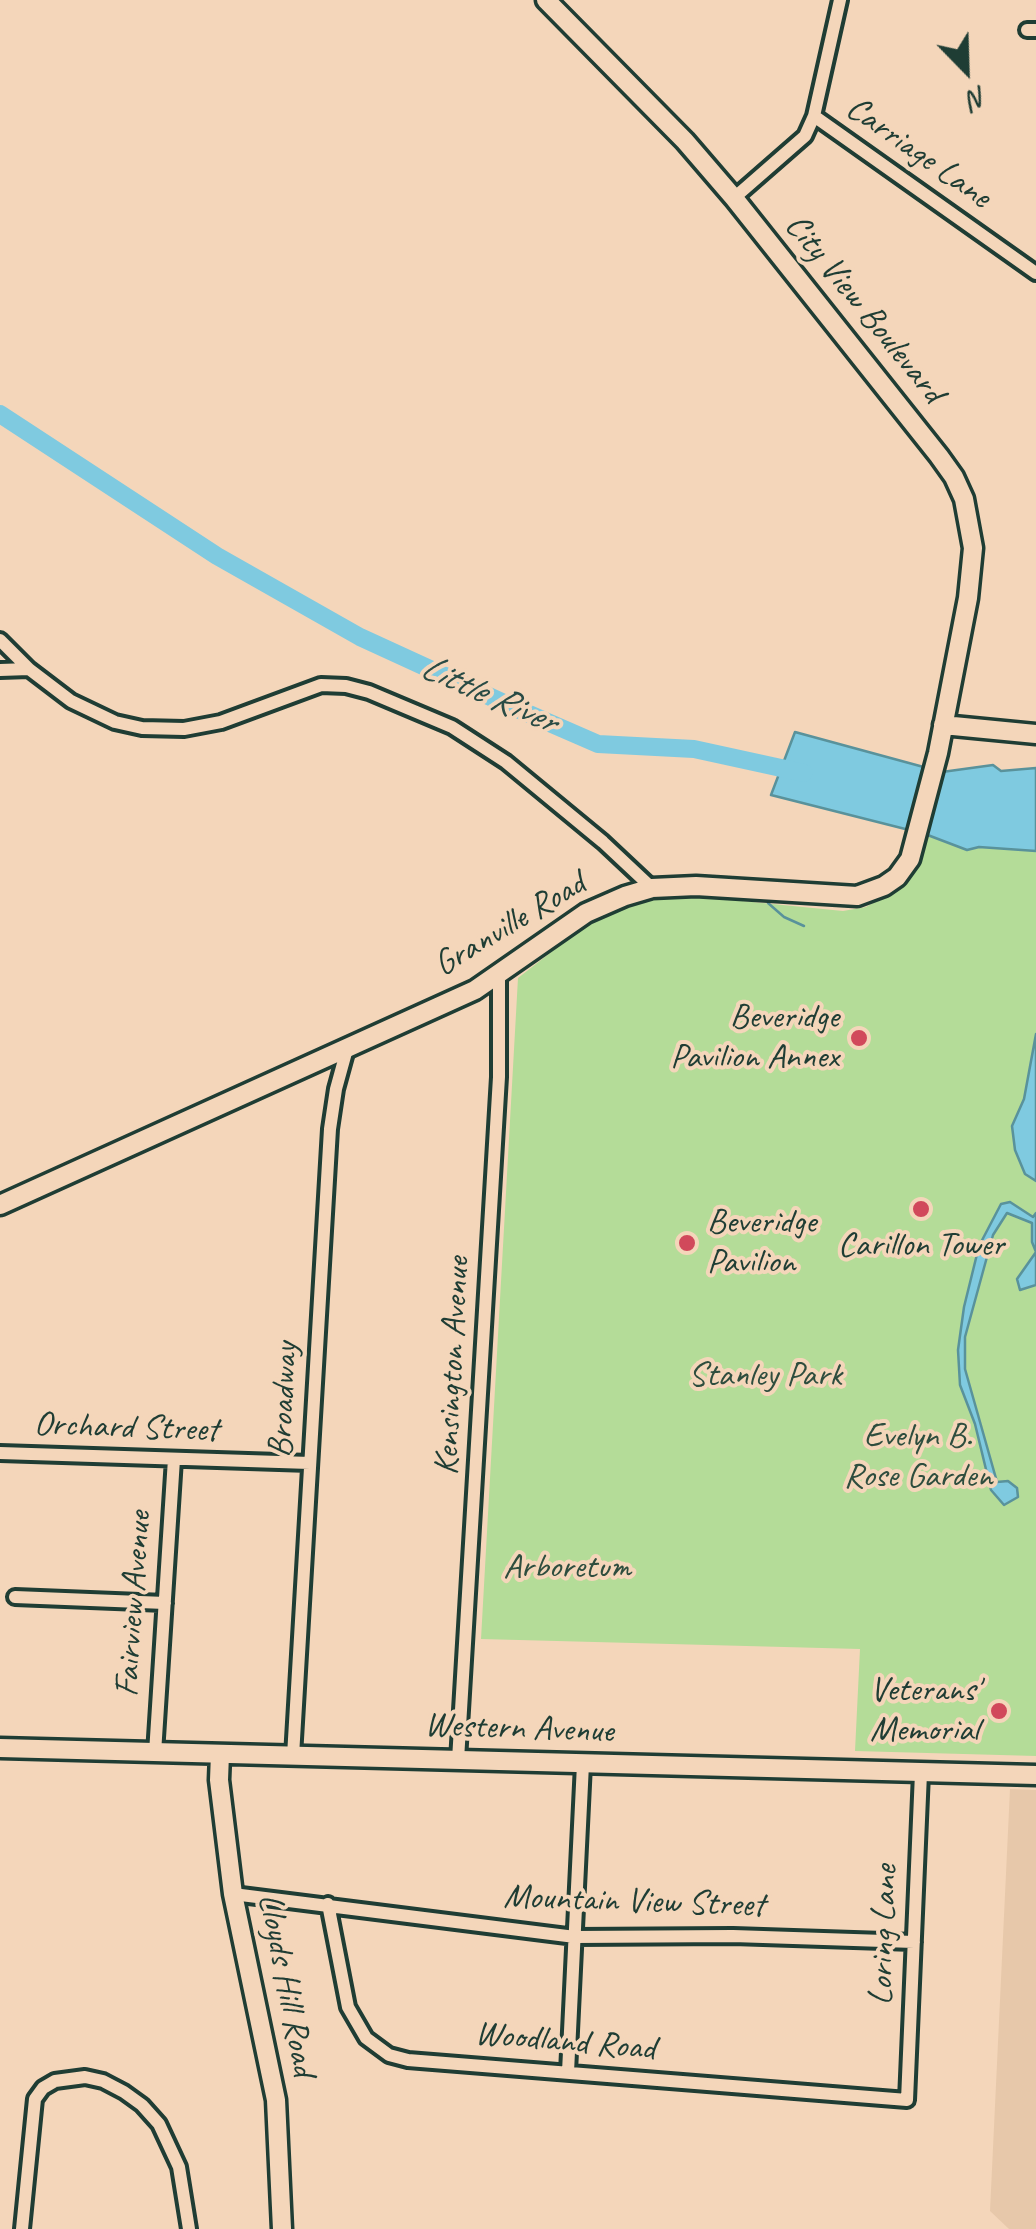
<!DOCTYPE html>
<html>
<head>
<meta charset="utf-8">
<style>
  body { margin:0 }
  #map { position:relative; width:1036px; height:2229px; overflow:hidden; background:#f4d6ba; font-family:Caveat,sans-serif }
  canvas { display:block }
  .north { position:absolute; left:916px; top:20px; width:100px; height:100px; -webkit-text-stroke:8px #f4d6ba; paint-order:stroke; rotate:157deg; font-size:28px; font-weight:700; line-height:40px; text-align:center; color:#1f3d34 }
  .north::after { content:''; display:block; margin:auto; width:35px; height:45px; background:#1f3d34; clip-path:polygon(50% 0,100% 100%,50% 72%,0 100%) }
</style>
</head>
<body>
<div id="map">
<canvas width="1036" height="2229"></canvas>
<div class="north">N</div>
</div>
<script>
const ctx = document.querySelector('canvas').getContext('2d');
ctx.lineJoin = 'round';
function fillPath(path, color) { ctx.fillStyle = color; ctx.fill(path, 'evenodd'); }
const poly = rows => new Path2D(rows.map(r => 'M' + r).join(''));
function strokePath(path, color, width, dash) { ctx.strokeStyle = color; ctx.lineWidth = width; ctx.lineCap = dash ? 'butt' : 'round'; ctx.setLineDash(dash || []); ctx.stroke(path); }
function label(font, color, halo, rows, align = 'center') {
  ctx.font = font + ' Caveat,sans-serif'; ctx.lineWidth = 8; ctx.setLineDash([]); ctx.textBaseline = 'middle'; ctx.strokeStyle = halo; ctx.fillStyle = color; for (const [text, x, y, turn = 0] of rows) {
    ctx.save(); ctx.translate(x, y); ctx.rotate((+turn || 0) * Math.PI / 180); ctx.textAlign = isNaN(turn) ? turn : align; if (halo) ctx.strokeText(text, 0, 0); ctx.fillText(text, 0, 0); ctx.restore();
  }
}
const built = poly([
  [1010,1789,1036,1790,1036,2229,1009,2229,990,2211]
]);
const green = poly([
  [925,834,967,850,979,847,1036,851,1036,1756,855,1751,860,1649,481,1639,518,978,578,931,627,904,672,894,843,911,866,907,899,887,903,871]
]);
const water = poly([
  [795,732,942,772,993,765,1001,771,1036,768,1036,851,979,847,967,850,925,834,771,795,795,732],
  [1036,1034,1036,1181,1025,1174,1015,1150,1012,1126,1024,1099,1036,1034],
  [1010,1202,1033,1217,1036,1213,1036,1285,1020,1290,1017,1279,1036,1252,1032,1242,1032,1223,1007,1213,993,1235,965,1337,965,1369,997,1482,1008,1481,1017,1488,1018,1497,1004,1505,991,1490,975,1424,960,1385,958,1350,964,1307,979,1246,1001,1204,1010,1202]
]);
const stream = poly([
  [768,903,784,917,804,926]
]);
const river = poly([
  [0,414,217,556,360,637,506,704,598,744,694,749,804,773]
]);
const street = poly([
  [1027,30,1036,30],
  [814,116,1036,273],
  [734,198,805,136,814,116,840,0],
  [0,640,29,669,71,701,115,722,142,728,184,729,221,722,321,685,346,686,369,692,452,727,506,762,603,842,652,888],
  [0,670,29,669],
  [0,1453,310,1463],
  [15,1597,165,1603],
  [155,1753,174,1459],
  [293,1756,330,1129,336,1089,347,1049],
  [458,1760,499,1077,499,975],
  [233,1894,575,1937,733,1936,914,1942],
  [328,1904,348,2007,366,2038,389,2055,408,2060,907,2100,921,1773],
  [568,2072,583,1764],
  [22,2229,35,2099,43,2088,55,2081,85,2077,103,2081,124,2092,142,2105,159,2124,179,2167,189,2229]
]);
const secondary = poly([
  [943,725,1036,734],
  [0,1205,475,990,586,913,625,896,652,888,696,886,857,896,884,886,897,877,910,859,938,753,968,598,973,548,964,499,954,477,939,456,734,198,685,141,546,0],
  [0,1748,1036,1775],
  [220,1754,219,1780,233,1894,276,2100,282,2229]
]);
const markers = [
  [859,1038,10,"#d1495b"],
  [921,1209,10,"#d1495b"],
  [687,1243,10,"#d1495b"],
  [999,1711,10,"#d1495b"]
];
const streetNames = [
  ["Carriage Lane",918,153,35],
  ["City View Boulevard",864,309,51],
  ["Granville Road",510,925,-31],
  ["Kensington Avenue",453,1366,-87],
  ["Broadway",284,1400,-87],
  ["Orchard Street",126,1428,2],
  ["Fairview Avenue",134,1604,-86],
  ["Western Avenue",519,1729,2],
  ["Mountain View Street",634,1902,2],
  ["Loring Lane",884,1935,-88],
  ["Lloyds Hill Road",286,1985,79],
  ["Woodland Road",565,2042,5]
];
const poiNames = [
  ["Beveridge",839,1018],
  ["Pavilion Annex",839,1058],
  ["Beveridge",707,1223,"left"],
  ["Pavilion",707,1263,"left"],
  ["Carillon Tower",921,1246,"center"],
  ["Veterans'",979,1691],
  ["Memorial",979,1731]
];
const parkNames = [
  ["Stanley Park",765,1376],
  ["Evelyn B.",918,1437],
  ["Rose Garden",918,1477],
  ["Arboretum",567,1568]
];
const waterNames = [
  ["Little River",488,695,24]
];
fillPath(built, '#e7c8aa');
fillPath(green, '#b4dc98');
fillPath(water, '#7fcae0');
strokePath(water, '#59929b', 2.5);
strokePath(stream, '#59929b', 2.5);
strokePath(river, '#7fcae0', 18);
strokePath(street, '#1f3d34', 20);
strokePath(secondary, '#1f3d34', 25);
strokePath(street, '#f4d6ba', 12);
strokePath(secondary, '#f4d6ba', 18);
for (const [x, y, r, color] of markers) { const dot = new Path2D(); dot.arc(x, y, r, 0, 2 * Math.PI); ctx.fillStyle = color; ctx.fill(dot); strokePath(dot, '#f4d6ba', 4); }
label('35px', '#1f3d34', '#f4d6ba', streetNames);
label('35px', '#1f3d34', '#f4d6ba', poiNames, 'right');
label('35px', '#2e4d3e', '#f4d6ba', parkNames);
label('italic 38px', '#294b45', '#f4d6ba', waterNames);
</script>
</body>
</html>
